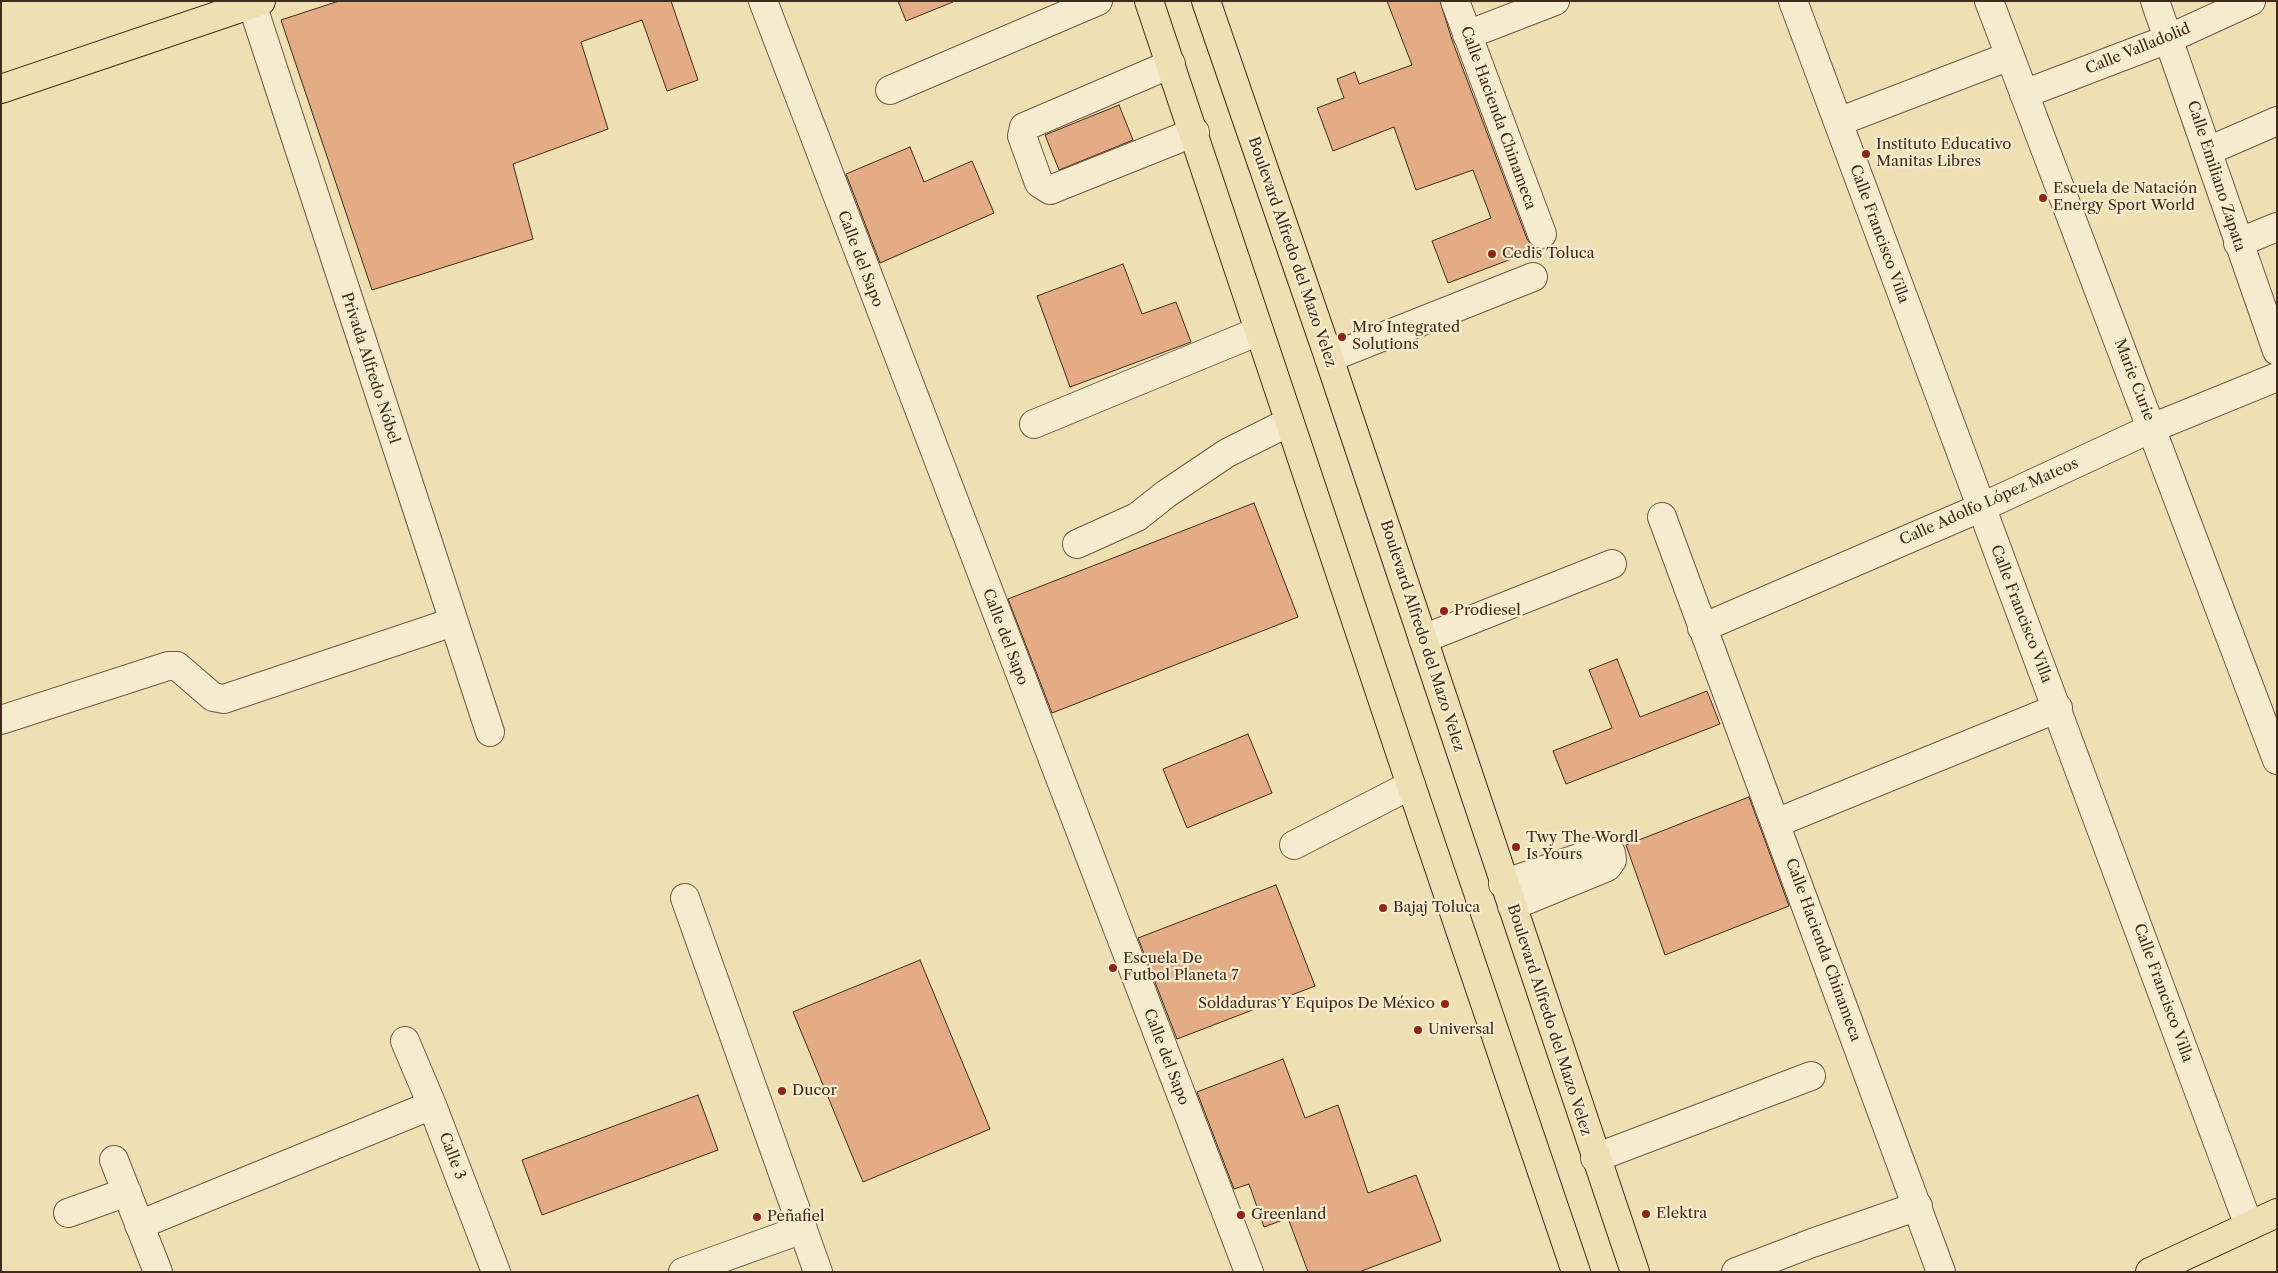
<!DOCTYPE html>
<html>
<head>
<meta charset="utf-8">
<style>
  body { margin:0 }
  #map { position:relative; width:2278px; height:1273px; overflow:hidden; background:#efe0b4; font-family:"Libre Caslon Text",serif }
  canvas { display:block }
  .frame { position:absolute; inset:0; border:2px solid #412b1d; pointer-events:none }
</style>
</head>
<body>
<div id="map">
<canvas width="2278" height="1273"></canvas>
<div class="frame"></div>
</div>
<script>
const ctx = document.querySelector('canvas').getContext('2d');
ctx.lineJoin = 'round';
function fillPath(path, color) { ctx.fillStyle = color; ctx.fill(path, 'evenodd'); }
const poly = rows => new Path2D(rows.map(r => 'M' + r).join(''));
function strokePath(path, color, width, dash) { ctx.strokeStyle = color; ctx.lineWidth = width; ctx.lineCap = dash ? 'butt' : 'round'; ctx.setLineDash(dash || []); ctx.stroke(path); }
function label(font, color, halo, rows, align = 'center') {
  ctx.font = font + ' "Libre Caslon Text",serif'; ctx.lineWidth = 4.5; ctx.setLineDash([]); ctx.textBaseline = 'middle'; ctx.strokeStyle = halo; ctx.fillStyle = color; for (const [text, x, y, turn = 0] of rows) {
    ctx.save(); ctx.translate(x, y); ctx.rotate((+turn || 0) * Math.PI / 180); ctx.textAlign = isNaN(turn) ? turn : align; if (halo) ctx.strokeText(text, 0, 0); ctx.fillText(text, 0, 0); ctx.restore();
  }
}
const building = poly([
  [339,1,671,1,698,80,667,91,642,20,581,42,608,129,513,164,533,239,372,290,281,20,339,1],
  [898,1,953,1,953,2,906,21,898,1],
  [1387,1,1440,1,1452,40,1527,239,1532,246,1538,249,1448,283,1432,241,1491,218,1473,170,1416,190,1394,127,1333,151,1317,108,1344,98,1337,79,1355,72,1359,84,1412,65,1387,1],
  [1119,105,1133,140,1059,170,1045,135,1119,105],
  [910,147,924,182,972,161,994,213,880,263,846,174,910,147],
  [1123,264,1142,314,1176,302,1191,342,1070,387,1037,296,1123,264],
  [1254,503,1298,617,1052,713,1008,599,1254,503],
  [1617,659,1640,717,1707,691,1720,724,1566,784,1553,751,1612,728,1589,670,1617,659],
  [1248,734,1272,793,1187,828,1163,769,1248,734],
  [1749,797,1789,906,1665,955,1626,845,1749,797],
  [1276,885,1315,986,1177,1039,1138,938,1276,885],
  [920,960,990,1129,863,1182,793,1012,920,960],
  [1283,1059,1305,1118,1338,1105,1368,1193,1416,1175,1441,1241,1359,1272,1308,1272,1288,1218,1264,1227,1249,1184,1234,1189,1197,1092,1283,1059],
  [698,1095,718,1150,542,1215,522,1160,698,1095]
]);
const minor = poly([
  [763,1,1249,1272],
  [1455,1,1542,234],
  [1793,1,2249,1226],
  [1989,1,2277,760],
  [2155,1,2277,351],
  [252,4,490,732],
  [1467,35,1555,1],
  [1171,64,1024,127,1022,136,1039,183,1050,190,1195,132],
  [890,90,1098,1],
  [2024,94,2168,39,2251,1],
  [1838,122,2010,56],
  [2208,151,2277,121],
  [2238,243,2277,227],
  [1329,358,1533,277],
  [1034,424,1259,331],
  [1662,517,1941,1272],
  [1077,544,1137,517,1166,494,1227,453,1289,422],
  [1702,628,1980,508,2152,428,2277,377],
  [1423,639,1612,564],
  [1,720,168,666,177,666,213,697,224,699,453,622],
  [1776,823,2058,708],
  [1294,845,1411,785],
  [1503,884,1605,849,1611,853,1612,860,1607,867,1512,906],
  [685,898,818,1272],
  [405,1041,432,1105,496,1272],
  [1595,1158,1811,1076],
  [114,1160,158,1272],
  [68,1213,127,1192],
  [139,1225,432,1105],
  [683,1272,803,1229],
  [1736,1272,1812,1243,1918,1206]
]);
const major = poly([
  [1149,1,1411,785,1576,1272],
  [1206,1,1329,358,1635,1272],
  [1,89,261,1],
  [2150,1272,2277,1213]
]);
const markers = [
  [1866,154,5,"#8f2418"],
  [2043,198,5,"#8f2418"],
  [1492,254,5,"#8f2418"],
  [1342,337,5,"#8f2418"],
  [1444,611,5,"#8f2418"],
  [1516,847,5,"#8f2418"],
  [1383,908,5,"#8f2418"],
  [1113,968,5,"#8f2418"],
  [1445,1004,5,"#8f2418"],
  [1418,1030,5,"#8f2418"],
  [782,1091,5,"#8f2418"],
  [1646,1214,5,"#8f2418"],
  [1241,1215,5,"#8f2418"],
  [757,1217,5,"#8f2418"]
];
const streetNames = [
  ["Calle Valladolid",2138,49,-22],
  ["Calle Hacienda Chinameca",1498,118,70],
  ["Calle Emiliano Zapata",2216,176,72],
  ["Calle Francisco Villa",1879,234,70],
  ["Boulevard Alfredo del Mazo Velez",1292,252,71],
  ["Calle del Sapo",860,259,69],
  ["Privada Alfredo Nóbel",370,368,72],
  ["Marie Curie",2134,380,69],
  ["Calle Adolfo López Mateos",1989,502,-24],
  ["Calle Francisco Villa",2021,614,69],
  ["Boulevard Alfredo del Mazo Velez",1422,636,72],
  ["Calle del Sapo",1005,637,69],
  ["Calle Hacienda Chinameca",1823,950,70],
  ["Calle Francisco Villa",2163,993,70],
  ["Boulevard Alfredo del Mazo Velez",1549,1020,72],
  ["Calle del Sapo",1166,1057,69],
  ["Calle 3",452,1156,69]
];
const poiNames = [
  ["Instituto Educativo",1876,145],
  ["Manitas Libres",1876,162],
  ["Escuela de Natación",2053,189],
  ["Energy Sport World",2053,206],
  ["Cedis Toluca",1502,254],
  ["Mro Integrated",1352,328],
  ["Solutions",1352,345],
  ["Prodiesel",1454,611],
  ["Twy The Wordl",1526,838],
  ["Is Yours",1526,855],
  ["Bajaj Toluca",1393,908],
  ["Escuela De",1123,959],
  ["Futbol Planeta 7",1123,976],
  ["Soldaduras Y Equipos De México",1435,1004,"right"],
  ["Universal",1428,1030],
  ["Ducor",792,1091],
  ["Elektra",1656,1214],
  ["Greenland",1251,1215],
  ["Peñafiel",767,1217]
];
fillPath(building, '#e4ac85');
strokePath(building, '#412b1d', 1);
strokePath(minor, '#6c5843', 30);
strokePath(major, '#412b1d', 30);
strokePath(minor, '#f5ebce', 28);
strokePath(major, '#efe0b4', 28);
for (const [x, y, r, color] of markers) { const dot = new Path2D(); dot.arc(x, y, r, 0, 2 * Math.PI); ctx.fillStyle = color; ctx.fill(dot); strokePath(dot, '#f5ebce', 2); }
label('15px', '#412b1d', '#f5ebce', streetNames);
label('15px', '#412b1d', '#f5ebce', poiNames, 'left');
</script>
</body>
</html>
